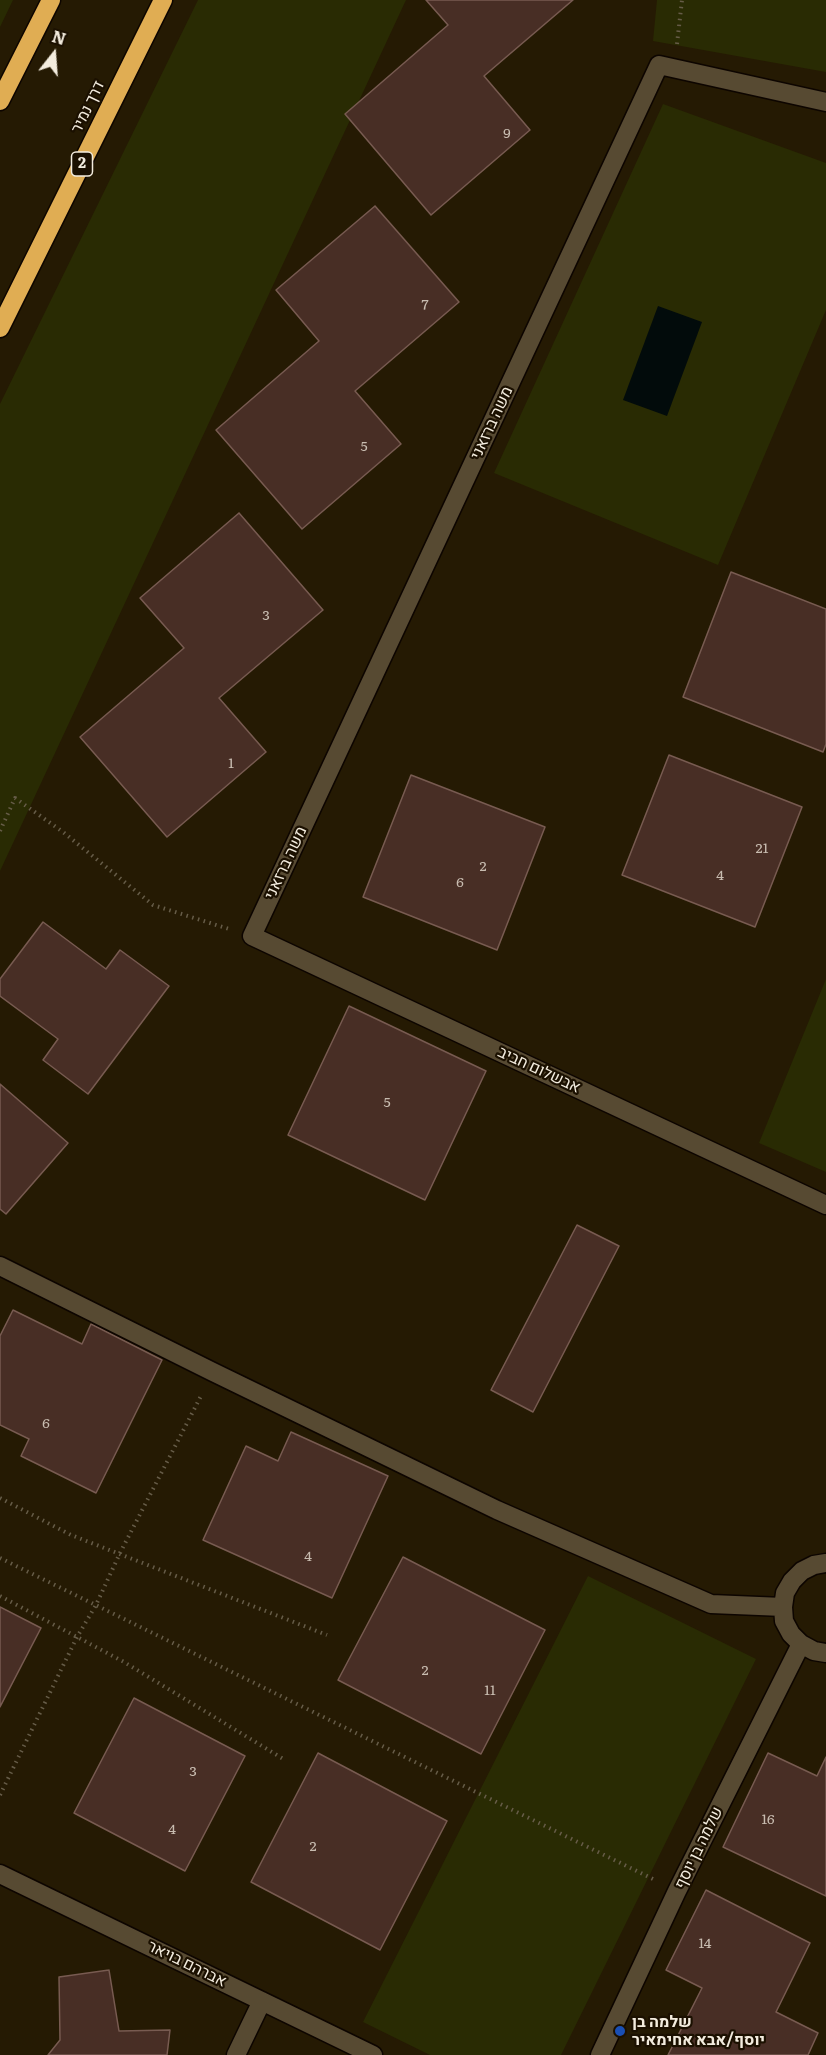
<!DOCTYPE html>
<html>
<head>
<meta charset="utf-8">
<style>
  body { margin:0 }
  #map { position:relative; width:826px; height:2055px; overflow:hidden; background:#251a03; font-family:Literata,serif }
  canvas { display:block }
  .north { position:absolute; left:24px; top:24px; width:60px; height:60px; -webkit-text-stroke:4px #1b1000; paint-order:stroke; rotate:17deg; font-size:16px; font-weight:700; line-height:24px; text-align:center; color:#f3ecde }
  .north::after { content:''; display:block; margin:auto; width:21px; height:27px; background:#f3ecde; clip-path:polygon(50% 0,100% 100%,50% 72%,0 100%) }
</style>
</head>
<body>
<div id="map">
<canvas width="826" height="2055"></canvas>
<div class="north">N</div>
</div>
<script>
const ctx = document.querySelector('canvas').getContext('2d');
ctx.lineJoin = 'round';
function fillPath(path, color) { ctx.fillStyle = color; ctx.fill(path, 'evenodd'); }
const poly = rows => new Path2D(rows.map(r => 'M' + r).join(''));
function strokePath(path, color, width, dash) { ctx.strokeStyle = color; ctx.lineWidth = width; ctx.lineCap = dash ? 'butt' : 'round'; ctx.setLineDash(dash || []); ctx.stroke(path); }
function label(font, color, halo, rows, align = 'center') {
  ctx.font = font + ' Literata,Heebo,serif'; ctx.lineWidth = 4.5; ctx.setLineDash([]); ctx.textBaseline = 'middle'; ctx.strokeStyle = halo; ctx.fillStyle = color; for (const [text, x, y, turn = 0] of rows) {
    ctx.save(); ctx.translate(x, y); ctx.rotate((+turn || 0) * Math.PI / 180); ctx.textAlign = isNaN(turn) ? turn : align; if (halo) ctx.strokeText(text, 0, 0); ctx.fillText(text, 0, 0); ctx.restore();
  }
}
const green = poly([
  [0,0,13,0,0,27],
  [198,0,406,0,0,871,0,404],
  [657,0,826,0,826,72,653,41],
  [663,104,826,163,826,310,718,565,494,473],
  [826,979,826,1172,759,1143],
  [588,1576,756,1659,561,2055,430,2055,363,2022]
]);
const water = poly([
  [658,306,702,322,667,416,623,400]
]);
const building = poly([
  [426,0,573,0,484,76,530,130,431,215,345,114,448,25,426,0],
  [375,206,459,302,355,391,401,444,302,529,216,430,319,341,276,290,375,206],
  [239,513,323,610,219,698,266,752,167,837,80,737,184,648,140,598,239,513],
  [731,572,826,609,826,744,823,752,683,697,731,572],
  [669,755,802,807,755,927,622,875,669,755],
  [411,775,545,827,497,950,363,897,411,775],
  [43,922,106,969,120,950,169,986,88,1094,43,1060,58,1039,0,996,0,979,43,922],
  [349,1006,486,1071,425,1200,288,1135,349,1006],
  [0,1084,68,1143,6,1214,0,1209,0,1084],
  [577,1225,619,1246,533,1412,491,1390,577,1225],
  [13,1310,82,1344,91,1324,162,1360,96,1493,21,1456,29,1439,0,1425,0,1336,13,1310],
  [291,1432,388,1476,332,1598,203,1540,246,1446,278,1461,291,1432],
  [403,1557,545,1630,481,1754,338,1680,403,1557],
  [0,1607,41,1628,0,1707,0,1607],
  [134,1698,245,1756,185,1871,74,1813,134,1698],
  [318,1753,447,1821,380,1950,251,1882,318,1753],
  [768,1753,817,1776,826,1757,826,1896,723,1847,768,1753],
  [706,1890,810,1943,776,2012,818,2033,808,2055,668,2055,702,1988,666,1970,706,1890],
  [109,1970,119,2031,170,2030,167,2055,48,2055,60,2040,59,1977,109,1970]
]);
const path = poly([
  [677,44,682,0],
  [0,831,15,798,63,832,153,905,229,929],
  [0,1498,71,1535,327,1635],
  [0,1558,655,1880],
  [0,1596,124,1662,285,1760],
  [0,1795,77,1637,96,1605,120,1553,202,1394]
]);
const minor = poly([
  [826,102,659,65,252,936,826,1205],
  [0,1266,213,1372,497,1510,711,1604,783,1607],
  [826,1563,814,1565,802,1571,792,1581,785,1593,783,1607,784,1621,791,1634,801,1644,814,1651,826,1653],
  [0,1874,373,2055],
  [236,2055,262,2001],
  [600,2055,677,1891,801,1644]
]);
const highway = poly([
  [0,101,51,0],
  [0,328,163,0]
]);
const markers = [
  [620,2031,6,"#1a4fb4"]
];
const numberNames = [
  ["9",507,134],
  ["7",425,305],
  ["5",364,447],
  ["3",266,616],
  ["1",231,764],
  ["21",762,849],
  ["2",483,867],
  ["4",720,876],
  ["6",460,883],
  ["5",387,1103],
  ["6",46,1424],
  ["4",308,1557],
  ["2",425,1671],
  ["11",490,1691],
  ["3",193,1772],
  ["16",768,1820],
  ["4",172,1830],
  ["2",313,1847],
  ["14",705,1944]
];
const shields = [
  [82,164,21]
];
const shieldNames = [
  ["2",82,164]
];
const streetNames = [
  ["דרך נמיר",88,107,-64],
  ["משה ברזאני",492,423,-65],
  ["משה ברזאני",286,863,-65],
  ["אבשלום חביב",539,1070,25],
  ["שלמה בן יוסף",699,1848,-64],
  ["אברהם בויאר",187,1964,26]
];
const poiNames = [
  ["שלמה בן",632,2022],
  ["יוסף/אבא אחימאיר",632,2040]
];
fillPath(green, '#292b03');
fillPath(water, '#020b0b');
fillPath(building, '#482e25');
strokePath(building, '#785b51', 1.5);
strokePath(minor, '#0d0500', 21);
strokePath(highway, '#0d0500', 21);
strokePath(path, '#665c48', 4, [1.5, 4.5]);
strokePath(minor, '#574a32', 18);
strokePath(highway, '#e0ad53', 18);
for (const [x, y, r, color] of markers) { const dot = new Path2D(); dot.arc(x, y, r, 0, 2 * Math.PI); ctx.fillStyle = color; ctx.fill(dot); strokePath(dot, '#1b1000', 2); }
label('14px', '#c8bcb0', null, numberNames);
for (const [x, y, w] of shields) { const box = new Path2D(); box.roundRect(x - w / 2, y - 12, w, 24, 4.5); ctx.fillStyle = '#1b1000'; ctx.fill(box); strokePath(box, '#f3ecde', 1.5); }
label('bold 15px', '#f3ecde', null, shieldNames);
label('16px', '#f3ecde', '#1b1000', streetNames);
label('bold 16px', '#f3ecde', '#1b1000', poiNames, 'left');
</script>
</body>
</html>
